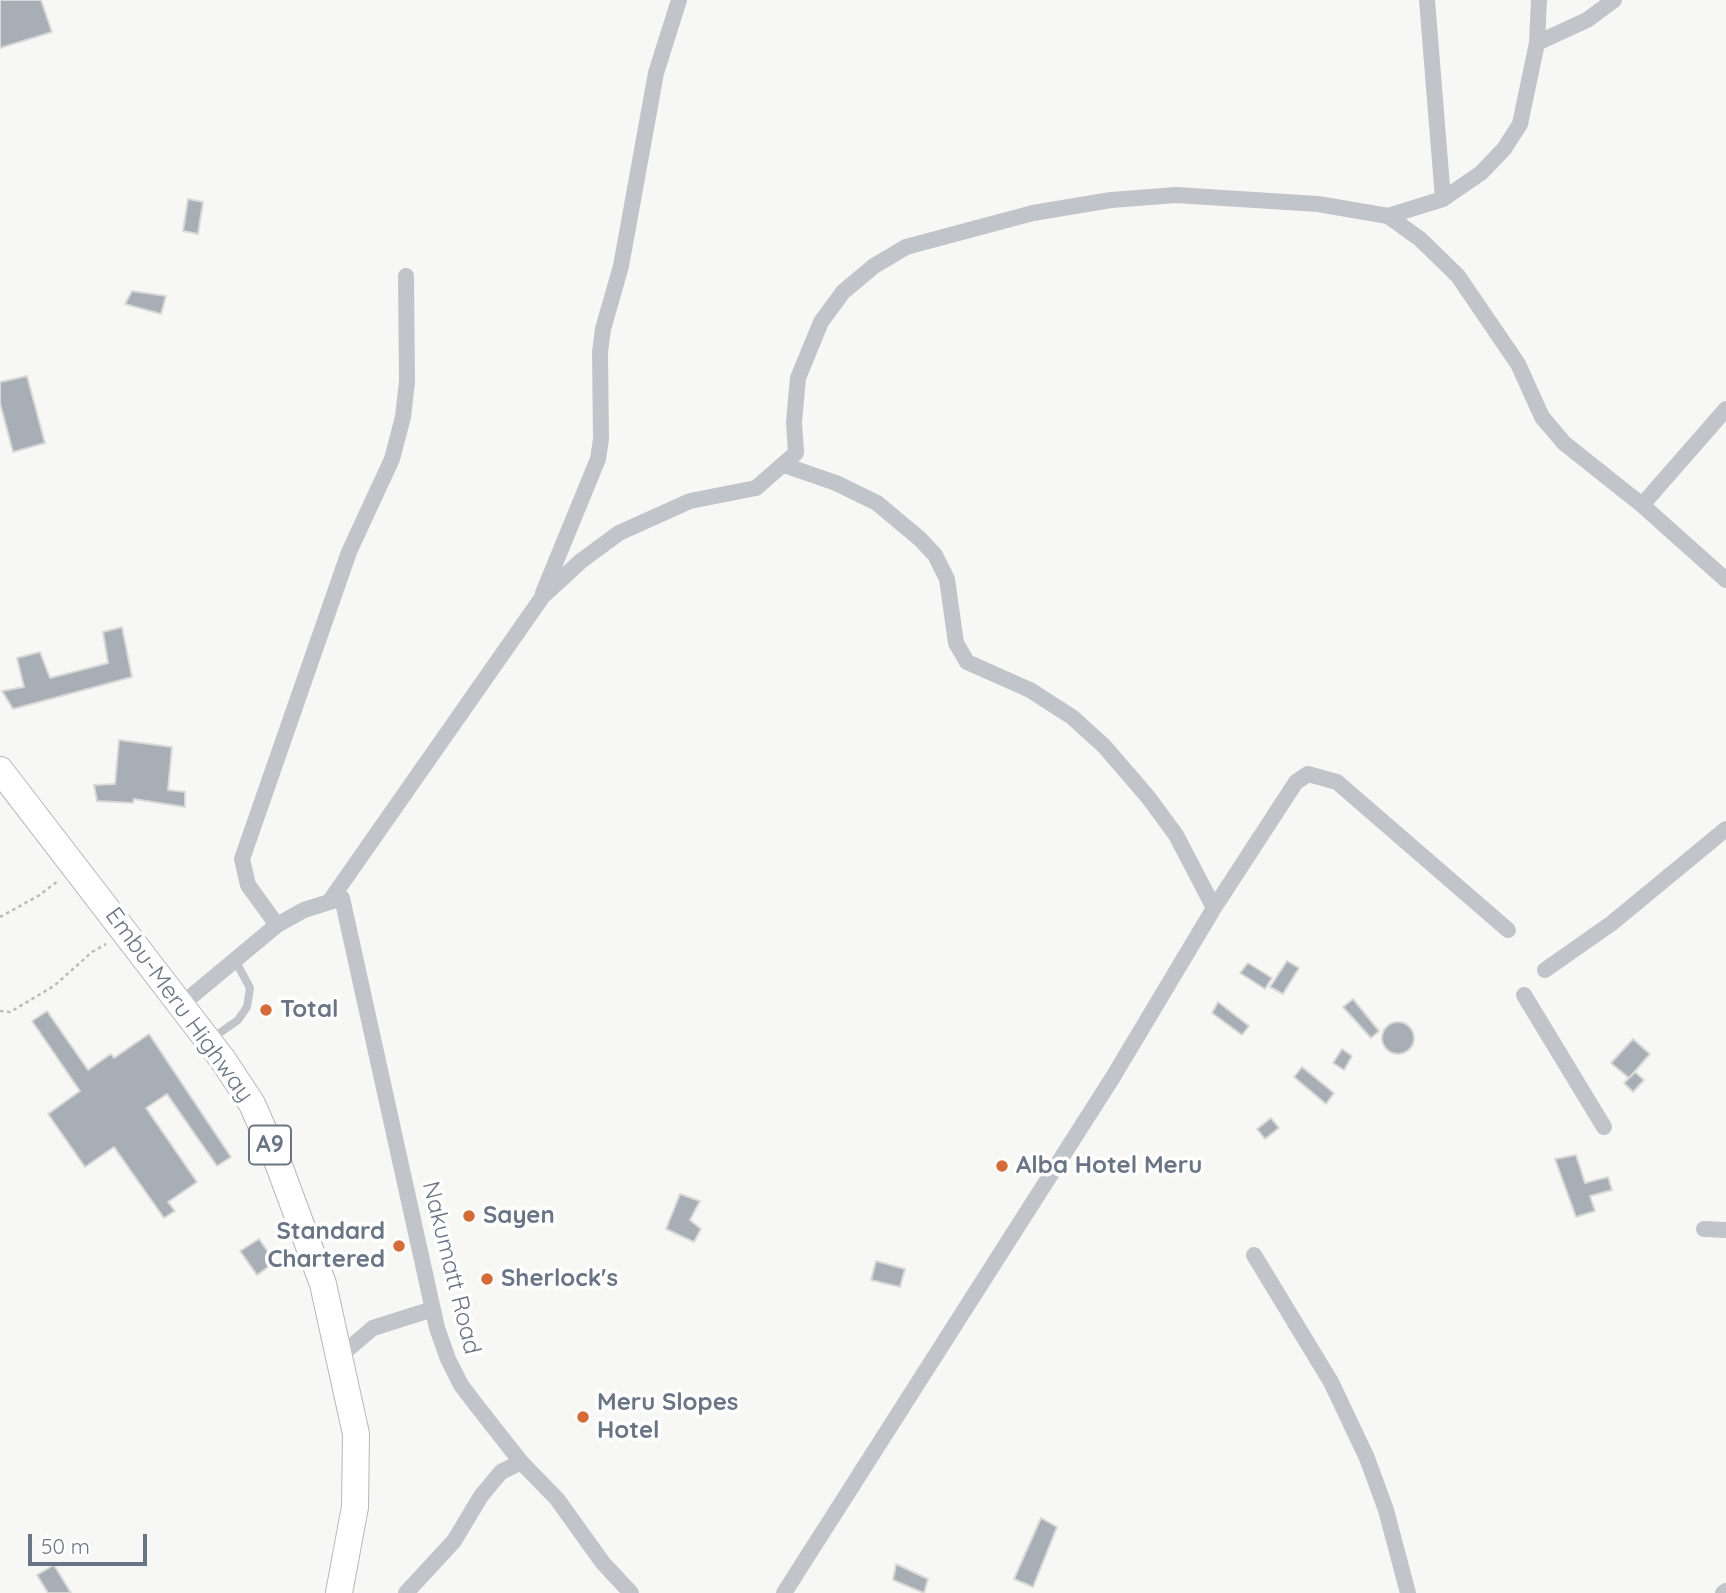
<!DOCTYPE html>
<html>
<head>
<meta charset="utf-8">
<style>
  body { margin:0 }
  #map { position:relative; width:1726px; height:1593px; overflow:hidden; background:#f7f8f5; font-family:Quicksand,sans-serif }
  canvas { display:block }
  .scale { position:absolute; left:28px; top:1534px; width:119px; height:32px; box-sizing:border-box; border:4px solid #697584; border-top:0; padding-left:9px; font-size:21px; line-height:24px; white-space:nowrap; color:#697584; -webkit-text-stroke:5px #fff; paint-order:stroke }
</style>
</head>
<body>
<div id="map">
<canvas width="1726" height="1593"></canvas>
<div class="scale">50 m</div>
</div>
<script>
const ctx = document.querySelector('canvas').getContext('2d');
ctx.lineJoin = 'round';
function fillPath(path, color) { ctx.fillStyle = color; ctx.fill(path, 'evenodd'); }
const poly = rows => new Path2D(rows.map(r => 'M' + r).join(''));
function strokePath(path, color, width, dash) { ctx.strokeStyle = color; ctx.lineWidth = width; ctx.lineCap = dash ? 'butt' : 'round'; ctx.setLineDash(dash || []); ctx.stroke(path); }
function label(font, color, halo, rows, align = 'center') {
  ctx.font = font + ' Quicksand,sans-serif'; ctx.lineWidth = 7; ctx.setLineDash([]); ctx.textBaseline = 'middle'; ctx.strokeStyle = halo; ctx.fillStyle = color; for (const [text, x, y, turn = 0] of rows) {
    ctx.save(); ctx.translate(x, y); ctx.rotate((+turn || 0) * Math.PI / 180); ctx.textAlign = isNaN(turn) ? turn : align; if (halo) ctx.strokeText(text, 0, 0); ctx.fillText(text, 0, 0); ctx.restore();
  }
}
const building = poly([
  [0,0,41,0,52,32,0,48,0,0],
  [188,199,203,202,198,234,183,231,188,199],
  [132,291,166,296,161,314,125,304,132,291],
  [27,376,45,443,13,452,0,403,0,382,27,376],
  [122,627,132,677,13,709,2,691,24,687,17,658,40,652,50,678,108,663,103,632,122,627],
  [119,740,172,747,168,790,185,792,185,807,134,799,133,803,97,801,94,785,115,784,119,740],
  [1287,961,1299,968,1283,994,1270,987,1287,961],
  [1248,963,1272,978,1265,989,1240,973,1248,963],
  [1353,999,1379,1031,1371,1038,1343,1007,1353,999],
  [1218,1002,1249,1026,1242,1035,1212,1013,1218,1002],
  [47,1011,88,1070,111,1054,114,1058,149,1034,231,1157,217,1166,167,1094,146,1108,197,1182,168,1202,175,1211,164,1218,114,1147,85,1167,48,1114,80,1091,32,1021,47,1011],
  '1382 1038a16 16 0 1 1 32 0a16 16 0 1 1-32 0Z',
  [1633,1039,1650,1054,1629,1078,1611,1063,1633,1039],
  [1342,1049,1352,1056,1344,1070,1333,1063,1342,1049],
  [1302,1067,1334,1093,1326,1104,1294,1077,1302,1067],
  [1635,1072,1644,1080,1633,1092,1624,1083,1635,1072],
  [1271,1118,1279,1128,1265,1139,1257,1129,1271,1118],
  [1576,1155,1585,1183,1608,1177,1612,1190,1590,1196,1595,1211,1576,1217,1555,1159,1576,1155],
  [680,1194,700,1201,690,1220,701,1229,694,1242,666,1229,680,1194],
  [259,1239,275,1262,257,1275,240,1251,259,1239],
  [876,1261,905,1269,900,1287,871,1280,876,1261],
  [1041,1518,1057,1527,1033,1587,1014,1579,1041,1518],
  [896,1564,928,1579,924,1593,893,1580,896,1564],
  [54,1565,71,1593,48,1593,37,1575,54,1565]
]);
const path = poly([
  [0,917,38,896,58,881],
  [0,1011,10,1012,54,986,92,952,106,944]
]);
const service = poly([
  [211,1039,238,1020,247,1007,250,988,235,960]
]);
const minor = poly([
  [1427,0,1443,199],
  [1537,43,1587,20,1614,0],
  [1388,216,1443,199,1481,173,1504,149,1520,124,1537,43,1539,0],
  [784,465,836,483,877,503,920,539,935,555,947,579,956,643,967,662,1030,690,1072,717,1104,746,1148,797,1176,835,1214,908],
  [1642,505,1726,409],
  [543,593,598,459,601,439,600,352,603,329,621,266,656,73,679,0],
  [329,902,543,596,581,561,619,533,690,501,756,488,796,453,794,422,798,378,821,322,843,292,874,266,906,247,1033,213,1111,200,1176,195,1318,204,1388,216,1420,239,1458,276,1518,364,1542,417,1564,443,1642,505,1726,580],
  [277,925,248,885,242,859,349,552,392,459,403,417,407,381,406,276],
  [1545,970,1612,923,1726,829],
  [1524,995,1604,1127],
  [181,1005,277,925,304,910,342,898,437,1328,448,1359,461,1385,477,1406,521,1462,557,1499,603,1563,631,1593],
  [1704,1229,1726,1230],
  [1254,1255,1331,1382,1367,1458,1386,1510,1408,1593],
  [341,1355,373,1328,433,1309],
  [406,1593,454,1541,481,1496,501,1472,521,1462],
  [784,1593,1113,1077,1214,908,1296,782,1308,774,1337,782,1508,930],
  [1723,1593,1726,1591]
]);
const trunk = poly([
  [0,770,223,1060,252,1104,278,1163,323,1284,356,1434,355,1507,339,1593]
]);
const markers = [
  [266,1010,7,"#d56c38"],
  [1002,1166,7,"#d56c38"],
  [469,1216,7,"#d56c38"],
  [399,1246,7,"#d56c38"],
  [487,1279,7,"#d56c38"],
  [583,1417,7,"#d56c38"]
];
const shields = [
  [270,1145,42]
];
const shieldNames = [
  ["A9",270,1145]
];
const streetNames = [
  ["Embu-Meru Highway",179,1005,54],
  ["Nakumatt Road",451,1268,76]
];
const poiNames = [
  ["Total",280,1010],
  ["Alba Hotel Meru",1016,1166],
  ["Sayen",483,1216],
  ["Standard",385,1232,"right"],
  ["Chartered",385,1260,"right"],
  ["Sherlock's",501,1279],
  ["Meru Slopes",597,1403],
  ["Hotel",597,1431]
];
fillPath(building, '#a8aeb5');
strokePath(building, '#d9d9d8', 2);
strokePath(trunk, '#b4b7bb', 28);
strokePath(path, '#b9bbbe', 2.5, [3.5, 3.5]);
strokePath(service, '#c1c4c8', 8);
strokePath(minor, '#c1c4c8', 16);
strokePath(trunk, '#fff', 26);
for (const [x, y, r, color] of markers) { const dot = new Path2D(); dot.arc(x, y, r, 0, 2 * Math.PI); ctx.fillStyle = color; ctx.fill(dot); strokePath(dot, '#fff', 2.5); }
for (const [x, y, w] of shields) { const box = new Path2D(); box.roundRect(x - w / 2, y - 19.5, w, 39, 5); ctx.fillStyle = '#fff'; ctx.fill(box); strokePath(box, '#697584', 2); }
label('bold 23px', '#697584', null, shieldNames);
label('24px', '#697584', '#fff', streetNames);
label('bold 24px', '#697584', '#fff', poiNames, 'left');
</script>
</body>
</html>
